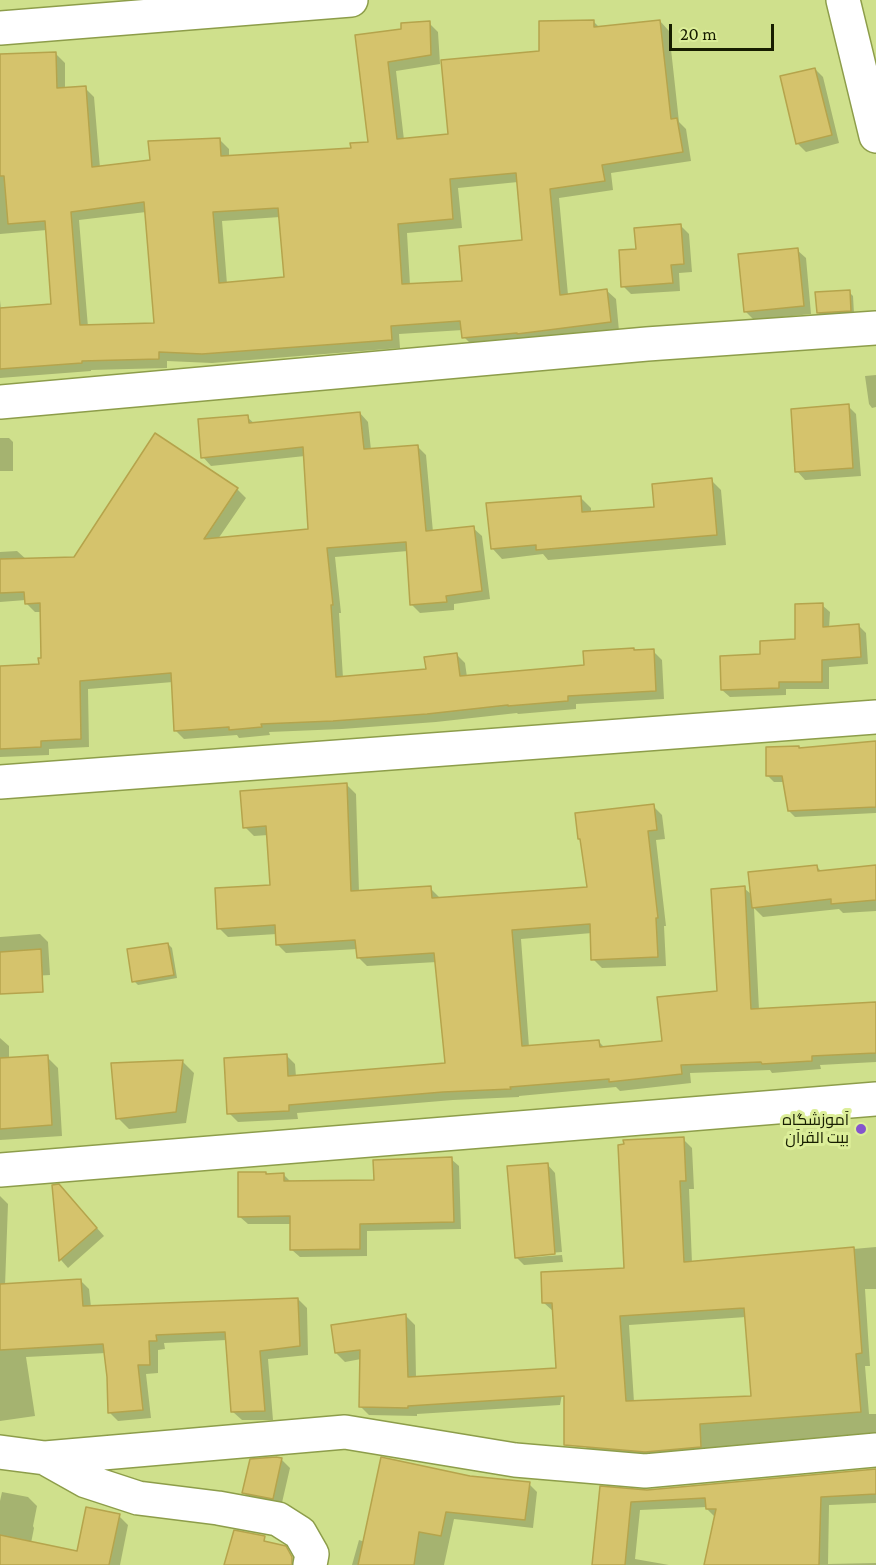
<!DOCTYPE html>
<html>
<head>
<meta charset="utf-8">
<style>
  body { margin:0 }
  #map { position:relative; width:876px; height:1565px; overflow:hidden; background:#cfe08c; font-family:"Crimson Pro",serif }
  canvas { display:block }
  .scale { position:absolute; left:669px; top:24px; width:105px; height:27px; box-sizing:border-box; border:3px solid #171d00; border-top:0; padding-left:8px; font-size:18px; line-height:21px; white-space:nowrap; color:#171d00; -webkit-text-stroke:4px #dcee99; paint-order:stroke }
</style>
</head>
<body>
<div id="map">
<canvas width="876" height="1565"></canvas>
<div class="scale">20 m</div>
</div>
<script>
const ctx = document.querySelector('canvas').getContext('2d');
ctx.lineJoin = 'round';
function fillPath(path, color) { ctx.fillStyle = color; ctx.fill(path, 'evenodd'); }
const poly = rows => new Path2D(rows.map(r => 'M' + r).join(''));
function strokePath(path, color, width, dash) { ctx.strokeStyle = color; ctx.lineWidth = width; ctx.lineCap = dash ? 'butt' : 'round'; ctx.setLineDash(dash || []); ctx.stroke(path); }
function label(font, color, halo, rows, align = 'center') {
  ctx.font = font + ' "Crimson Pro",Cairo,serif'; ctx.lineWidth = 6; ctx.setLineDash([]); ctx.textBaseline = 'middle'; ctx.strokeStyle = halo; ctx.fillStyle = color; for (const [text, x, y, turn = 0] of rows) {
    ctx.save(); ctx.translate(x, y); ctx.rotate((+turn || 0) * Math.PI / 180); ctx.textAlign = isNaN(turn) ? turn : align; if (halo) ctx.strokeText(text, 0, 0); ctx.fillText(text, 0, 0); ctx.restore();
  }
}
const shadow = poly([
  [593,21,600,28,660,21,669,31,679,122,686,129,691,161,611,173,613,190,559,198,568,295,606,290,616,299,619,331,473,346,464,337,463,330,399,334,400,348,212,363,167,361,167,368,91,370,91,371,0,378,0,300,1,310,52,305,47,230,0,234,0,55,56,54,65,63,65,89,85,88,94,97,100,168,151,161,220,140,229,149,229,157,352,149,370,143,357,36,403,30,429,23,438,32,440,64,396,71,404,140,450,135,541,52],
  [518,182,524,241,464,282,410,285,407,233,462,228,458,188],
  [146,212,155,325,88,327,79,220],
  [280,217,285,279,227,284,222,221],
  [815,69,823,77,839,143,806,152,797,143],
  [681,226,689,234,692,272,679,273,680,291,631,294,623,286,637,250],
  [797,250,806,258,811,314,754,320,746,312],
  [849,292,853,296,854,314,822,317,818,313],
  [876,375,876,407,872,408,869,404,865,376],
  [848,406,856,414,861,476,805,480,797,471],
  [360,413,368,422,371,450,417,446,426,455,433,532,473,528,482,536,490,599,454,604,454,610,420,613,412,605,408,551,335,557,341,613,339,613,343,678,427,671,457,655,465,663,467,677,586,666,634,650,636,651,653,651,662,660,664,699,576,704,576,709,518,714,517,713,436,722,342,729,269,732,270,735,239,738,237,735,184,739,175,730,173,682,88,689,89,747,49,749,49,755,0,757,0,668,40,666,43,660,42,612,35,612,26,603,26,600,0,602,0,552,17,551,27,560,75,559,237,489,246,498,218,539,310,531,305,456,211,466,203,457,247,417,255,424],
  [0,438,9,438,13,442,13,471,0,471],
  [711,480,721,490,726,545,548,560,543,554,502,559,492,548,581,498,591,508,591,513,656,508],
  [822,605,830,612,829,628,859,626,866,633,868,664,829,667,829,689,786,689,786,695,730,697,722,690,762,656,796,641],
  [876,742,876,813,795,817,789,811,785,782,774,782,768,776,800,749],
  [347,785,356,794,359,892,430,888,439,897,439,899,589,889,582,841,579,838,653,806,662,815,665,839,656,840,666,926,664,926,666,966,602,968,593,959,592,933,521,939,529,1047,599,1042,605,1048,663,1042,719,992,744,888,752,895,816,866,822,872,876,867,876,911,843,913,839,909,763,917,754,908,759,1010,876,1004,876,1062,820,1065,821,1069,772,1073,770,1070,690,1073,691,1083,620,1091,616,1087,519,1096,519,1097,453,1100,297,1113,298,1119,238,1122,229,1113,286,1055,295,1064,296,1077,447,1064,437,962,367,966,358,957,358,949,286,953,277,944,277,934,228,937,219,928,272,887,268,835,254,836,245,827],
  [40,934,48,942,50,975,0,978,0,937],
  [168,944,172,948,177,978,138,985,134,981],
  [0,1038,9,1046,9,1059,47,1057,58,1068,62,1136,0,1140],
  [183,1062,194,1073,186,1123,129,1129,118,1118],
  [683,1139,692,1148,694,1189,689,1189,692,1263,876,1247,876,1289,865,1289,870,1366,865,1366,869,1414,876,1414,876,1441,655,1461,594,1455,585,1446,564,1384,560,1405,417,1414,417,1416,369,1415,360,1406,361,1359,345,1362,336,1353,406,1316,415,1325,416,1378,558,1369,554,1312,544,1303,626,1269],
  [746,1317,753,1398,634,1402,629,1325],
  [451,1159,459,1166,461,1229,367,1231,367,1256,300,1257,292,1250,291,1224,248,1224,240,1217,265,1173,268,1176,284,1175,291,1182,376,1181],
  [547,1164,555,1173,562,1252,522,1255,522,1258,562,1255,563,1262,524,1265,516,1257],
  [54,1186,67,1194,104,1236,68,1268,61,1260],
  [0,1196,8,1204,5,1286,80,1280,89,1289,91,1307,298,1299,307,1308,308,1355,268,1359,273,1420,242,1420,233,1412,227,1340,164,1343,165,1349,158,1350,158,1373,146,1374,151,1418,118,1421,110,1413,106,1353,26,1357,35,1416,0,1421],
  [281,1459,290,1468,281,1507,252,1501,244,1493],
  [876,1470,876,1503,829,1505,828,1564,876,1563,876,1565,706,1565,716,1518,707,1509,707,1507,640,1510,635,1559,669,1565,593,1565,601,1488,647,1491],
  [470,1477,529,1484,537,1492,533,1528,454,1519,444,1565,352,1565,359,1540,365,1542],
  [2,1492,28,1497,37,1506,33,1526,34,1528,31,1543,78,1553,119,1516,128,1525,120,1565,0,1565,0,1501]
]);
const building = poly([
  [594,20,594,27,660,20,671,119,677,118,683,152,602,165,605,181,550,189,560,295,607,289,611,322,517,334,517,333,462,338,460,321,391,326,392,340,202,354,159,352,159,359,82,361,82,363,0,369,0,308,51,304,45,221,8,224,4,176,0,176,0,54,56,52,57,88,86,86,92,167,150,160,148,141,220,138,221,156,351,148,350,143,368,142,355,35,401,29,401,23,430,21,431,55,388,62,397,139,448,134,441,60,539,51,539,21,594,20],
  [516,173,522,240,459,246,462,281,402,284,398,224,453,219,450,179,516,173],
  [144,202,154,323,80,325,71,212,144,202],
  [278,208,284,277,219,283,213,212,278,208],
  [815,68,832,135,796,144,780,76,815,68],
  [681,224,684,264,671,265,673,283,621,287,619,250,636,249,634,228,681,224],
  [798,248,804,306,744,312,738,254,798,248],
  [850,290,851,311,817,313,815,292,850,290],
  [849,404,853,468,795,472,791,409,849,404],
  [360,412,364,449,418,445,426,531,474,526,482,591,446,596,447,602,410,605,406,542,327,548,333,605,331,605,336,677,426,669,424,657,457,653,460,676,584,665,583,651,634,648,634,650,654,649,656,691,568,696,568,701,508,706,508,705,427,714,333,721,261,724,262,727,229,730,229,727,174,731,171,673,80,681,81,739,41,741,41,747,0,749,0,666,39,664,38,658,41,658,40,603,25,604,24,592,0,593,0,559,74,557,155,433,238,488,204,539,308,529,303,447,201,458,198,419,248,415,249,423,360,412],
  [712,478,717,535,536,550,536,545,491,549,486,503,581,496,582,512,654,507,652,484,712,478],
  [823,603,823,627,859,624,861,657,822,660,822,682,779,682,779,688,721,690,720,656,760,654,760,641,795,639,795,604,823,603],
  [876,741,876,807,788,811,782,776,766,776,766,747,799,746,799,748,876,741],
  [347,783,351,891,431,886,432,898,587,887,580,839,578,839,575,813,654,804,657,830,648,831,658,918,656,918,658,957,591,960,590,924,512,930,522,1046,599,1040,600,1047,662,1041,657,997,717,991,711,889,745,886,751,1009,876,1002,876,1053,812,1056,812,1061,762,1064,761,1062,681,1065,682,1074,609,1082,609,1079,510,1087,511,1089,443,1092,289,1105,289,1111,227,1114,224,1058,287,1054,288,1076,445,1063,434,953,357,958,355,940,276,945,275,925,217,929,215,888,270,885,266,826,243,828,240,791,347,783],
  [817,865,818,871,876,865,876,900,831,904,831,899,752,908,748,872,817,865],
  [168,943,174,975,132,982,127,949,168,943],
  [41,949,43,992,0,994,0,952,41,949],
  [48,1055,52,1125,0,1129,0,1058,48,1055],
  [183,1060,176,1112,116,1119,111,1063,183,1060],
  [684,1137,686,1181,680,1181,684,1262,854,1247,862,1353,856,1354,861,1412,700,1424,701,1447,645,1452,564,1445,564,1396,408,1406,408,1408,359,1407,360,1350,335,1353,331,1325,406,1314,408,1377,556,1368,552,1303,542,1303,541,1272,624,1268,618,1145,624,1144,623,1140,684,1137],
  [744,1308,751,1396,626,1401,620,1316,744,1308],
  [452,1157,454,1222,360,1224,360,1249,290,1250,290,1216,238,1217,238,1172,266,1172,266,1174,284,1173,284,1181,374,1180,373,1160,452,1157],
  [548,1163,555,1254,515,1258,507,1166,548,1163],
  [59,1184,97,1228,59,1261,52,1185,59,1184],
  [81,1279,83,1306,298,1298,300,1346,260,1351,265,1411,231,1412,225,1332,156,1335,157,1341,149,1341,150,1365,138,1365,143,1410,108,1413,107,1377,103,1344,0,1350,0,1284,81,1279],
  [276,1457,282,1458,273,1499,242,1493,250,1459,276,1457],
  [381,1457,470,1476,530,1482,525,1520,446,1512,441,1536,419,1532,414,1565,358,1565,381,1457],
  [876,1469,876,1494,821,1497,819,1565,704,1565,716,1509,706,1509,705,1498,631,1502,625,1565,592,1565,600,1486,647,1490,876,1469],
  [86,1507,120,1514,109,1565,0,1565,0,1535,77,1551,86,1507],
  [234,1530,265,1536,264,1541,286,1546,292,1557,292,1565,224,1565,234,1530]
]);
const minor = poly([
  [0,28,351,0],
  [0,782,876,717],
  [0,1170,876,1099],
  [0,1452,45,1458,345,1432,515,1460,645,1471,876,1450],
  [45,1458,86,1481,138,1498,218,1508,278,1519,300,1533,312,1554,310,1565]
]);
const tertiary = poly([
  [843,0,876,136],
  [0,402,647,344,876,328]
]);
const markers = [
  [861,1129,6,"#8454cd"]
];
const poiNames = [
  ["آموزشگاه",849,1120],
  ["بیت القرآن",849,1138]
];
fillPath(shadow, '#0003');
fillPath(building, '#d5c36c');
strokePath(building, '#b5a44c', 1.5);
strokePath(minor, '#8d9d4a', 36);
strokePath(tertiary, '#8d9d4a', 36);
strokePath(minor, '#fff', 33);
strokePath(tertiary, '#fff', 33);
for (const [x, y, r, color] of markers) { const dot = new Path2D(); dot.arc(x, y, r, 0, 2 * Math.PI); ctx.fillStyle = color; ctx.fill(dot); strokePath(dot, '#dcee99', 2); }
label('16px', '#171d00', '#dcee99', poiNames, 'right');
</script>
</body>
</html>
